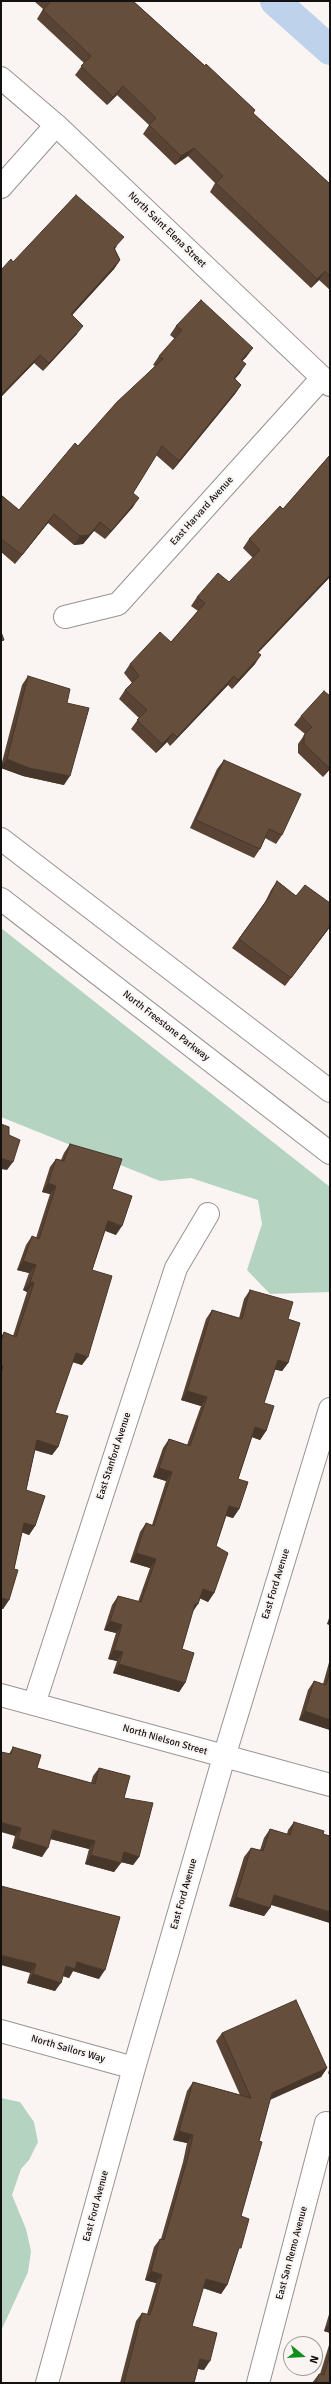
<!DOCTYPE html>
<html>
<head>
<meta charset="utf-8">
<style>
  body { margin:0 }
  #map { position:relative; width:331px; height:2384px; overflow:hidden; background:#faf5f2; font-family:Signika,sans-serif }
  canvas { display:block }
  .frame { position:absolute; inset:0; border:2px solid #121110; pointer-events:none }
  .north { position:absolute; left:283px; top:2336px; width:40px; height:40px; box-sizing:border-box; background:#faf5f2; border:1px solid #9d9a98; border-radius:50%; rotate:108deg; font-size:11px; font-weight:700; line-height:16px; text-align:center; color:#121110 }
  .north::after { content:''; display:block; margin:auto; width:14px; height:18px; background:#128e1b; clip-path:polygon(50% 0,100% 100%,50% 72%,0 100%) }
</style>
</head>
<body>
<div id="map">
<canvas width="331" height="2384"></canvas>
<div class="frame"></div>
<div class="north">N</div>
</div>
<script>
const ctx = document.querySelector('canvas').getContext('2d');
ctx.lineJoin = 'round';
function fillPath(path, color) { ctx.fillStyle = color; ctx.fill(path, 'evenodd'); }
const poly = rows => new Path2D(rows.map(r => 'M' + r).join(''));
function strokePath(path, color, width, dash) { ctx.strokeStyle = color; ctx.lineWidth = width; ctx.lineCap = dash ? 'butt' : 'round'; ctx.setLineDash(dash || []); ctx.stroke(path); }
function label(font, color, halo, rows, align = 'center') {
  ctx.font = font + ' Signika,sans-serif'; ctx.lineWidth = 4; ctx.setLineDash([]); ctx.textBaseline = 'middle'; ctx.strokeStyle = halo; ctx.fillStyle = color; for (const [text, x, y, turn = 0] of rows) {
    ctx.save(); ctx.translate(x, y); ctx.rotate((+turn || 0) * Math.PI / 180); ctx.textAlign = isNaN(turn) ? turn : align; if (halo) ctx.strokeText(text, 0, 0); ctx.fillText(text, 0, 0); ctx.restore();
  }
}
const green = poly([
  [1,928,330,1187,330,1292,270,1294,247,1270,262,1224,258,1200,191,1178,160,1181,1,1117],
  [1,2098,20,2102,34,2122,38,2142,29,2160,21,2169,12,2195,26,2229,31,2251,28,2272,1,2331]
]);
const canal = poly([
  [275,1,330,50]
]);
const minor = poly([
  [1,78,56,125,330,385],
  [1,187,56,125],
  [65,617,118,604,322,378],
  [1,839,330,1091],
  [1,899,330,1153],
  [1,1695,330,1785],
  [34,1704,176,1268,208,1214],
  [1,2031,134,2068],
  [47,2383,134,2068,224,1757,330,1409],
  [258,2383,326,2123,330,2124]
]);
const wall = poly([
  [34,1,133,1,205,66,255,110,253,113,330,184,330,290,319,280,311,288,210,192,215,183,188,156,175,165,143,134,149,125,117,95,107,105,75,75,84,63,37,19,43,9],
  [117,246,115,249,120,260,114,269,72,315,77,334,43,371,34,363,1,397,1,270,13,262],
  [176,326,247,356,242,361,240,373,235,379,241,385,235,394,173,470,156,455,133,493,133,507,105,539,94,531,83,544,74,545,48,523,15,564,1,552,1,495,19,510,78,446,155,366,153,365,159,356,175,339,170,335],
  [330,455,330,577,258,653,255,664,232,689,228,685,170,746,167,742,156,753,131,729,139,718,119,699,125,690,132,683,124,673,130,664,171,642,198,611,191,606,197,597,229,582,253,558,243,548,249,539,283,509],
  [28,676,67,703,64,785,23,776,1,768,1,766,22,685],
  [330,696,330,769,323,777,298,753,298,744,305,734,294,725,301,716],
  [224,760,282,835,276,844,265,838,260,849,254,858,190,828,217,769],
  [277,881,296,896,330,927,285,986,232,948,264,904,271,890],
  [70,1144,112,1189,116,1235,105,1231,92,1270,82,1365,72,1362,55,1413,58,1447,52,1455,35,1450,26,1490,35,1526,29,1535,22,1532,14,1569,9,1600,3,1609,1,1609,1,1337,4,1332,13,1336,27,1292,23,1290,29,1273,17,1270,26,1245,32,1236,36,1238,50,1194,42,1192,50,1167,56,1159,61,1160,64,1153],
  [250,1290,288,1319,288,1363,282,1371,274,1369,264,1403,266,1431,260,1440,252,1437,238,1479,239,1509,233,1518,226,1516,216,1546,214,1593,208,1602,200,1598,192,1612,182,1649,185,1683,179,1692,113,1673,117,1661,108,1659,116,1633,104,1630,112,1605,118,1596,138,1602,150,1568,130,1562,140,1532,146,1523,152,1525,166,1481,153,1477,163,1448,169,1439,187,1445,201,1406,181,1400,206,1319,212,1310,239,1318,244,1299],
  [330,1615,330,1625,327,1624],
  [330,1659,330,1730,299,1720,308,1690,314,1681,323,1684],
  [13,1747,37,1768,91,1783,93,1776,99,1768,124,1798,139,1857,133,1865,121,1862,114,1872,85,1864,89,1849,50,1839,42,1857,12,1848,15,1836,9,1754],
  [294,1822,323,1834,330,1923,271,1905,270,1908,264,1916,229,1906,244,1857,251,1848,260,1850,264,1838,270,1829,287,1834,288,1830],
  [1,1886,99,1979,73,1971,69,1978,63,1976,55,1991,27,1983,30,1973],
  [222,2033,327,2068,321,2077,270,2100,259,2141,241,2216,237,2254,227,2285,221,2294,203,2288,192,2326,204,2370,198,2369,194,2383,120,2383,136,2321,142,2313,147,2314,156,2283,145,2280,154,2247,160,2239,161,2239,183,2162,187,2143,173,2140,187,2091,193,2082,240,2095,216,2041],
  [330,2066,330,2073,328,2074],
  [330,2311,330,2333,324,2331],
  [330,2342,330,2383,320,2374],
  [319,2374,316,2383,312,2383]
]);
const shadedWall = poly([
  [123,86,117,95,107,105,113,97],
  [194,148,188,156,175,165,181,156],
  [120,260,114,269,65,323,71,314],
  [325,271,319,280,311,288,317,279],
  [83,326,77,334,43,371,49,363],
  [253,348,247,356,235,369,241,360],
  [40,355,34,363,1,397,1,395],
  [246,364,240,373,228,387,234,378],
  [241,385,235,394,173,470,179,461],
  [139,498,133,507,105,539,111,531],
  [54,514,48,523,15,564,22,555],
  [100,522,94,531,83,544,74,545,80,536],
  [330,575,330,577,251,660,257,652],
  [261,655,255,664,232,689,238,680],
  [234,676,228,685,170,746,177,737],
  [173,733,167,742,156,753,162,744],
  [7,759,70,776,64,785,23,776,1,768,1,767],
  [330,767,330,769,323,777],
  [330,926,330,927,285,986],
  [1,1158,13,1162,7,1170,1,1169],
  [48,1183,56,1186,50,1194,42,1192],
  [108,1221,122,1226,116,1235,102,1229],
  [23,1261,36,1265,29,1273,17,1270],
  [30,1282,34,1283,27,1292,23,1290],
  [76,1353,88,1357,82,1365,70,1361],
  [278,1360,288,1363,282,1371,271,1369],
  [187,1391,207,1397,201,1406,181,1400],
  [255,1427,266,1431,260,1440,249,1436],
  [37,1440,58,1447,52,1455,31,1449],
  [159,1468,172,1472,166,1481,153,1477],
  [229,1506,239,1509,233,1518,223,1515],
  [24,1523,35,1526,29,1535,18,1531],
  [136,1553,156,1559,150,1568,130,1562],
  [203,1589,214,1593,208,1602,197,1597],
  [1,1598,9,1600,3,1609,1,1609],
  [195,1604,198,1604,192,1613],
  [330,1620,330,1625,327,1624],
  [110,1621,122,1625,116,1633,104,1630],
  [114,1650,123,1652,117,1661,108,1659],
  [119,1664,185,1683,179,1692,113,1673],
  [305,1711,330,1720,330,1730,299,1720],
  [1,1822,21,1828,15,1836,1,1832],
  [53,1830,95,1841,89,1849,47,1838],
  [18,1839,48,1848,42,1857,12,1848],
  [124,1852,139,1857,133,1865,117,1861],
  [91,1855,121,1863,114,1872,85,1864],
  [274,1895,330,1912,330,1923,268,1903],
  [236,1897,270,1908,264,1916,229,1906],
  [1,1955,36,1964,30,1973,1,1965],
  [77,1962,105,1970,99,1979,73,1971,69,1978,60,1975,66,1966],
  [33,1974,61,1983,55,1991,27,1983],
  [327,2068,321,2077,266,2101,272,2093],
  [179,2131,193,2135,187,2143,173,2140],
  [151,2271,162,2275,156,2283,145,2280],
  [206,2279,227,2285,221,2294,200,2287],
  [330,2322,330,2333,324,2331],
  [200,2359,210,2361,204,2370,194,2368]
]);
const building = poly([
  [50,1,133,1,205,66,206,64,255,110,253,113,330,184,330,276,325,271,317,279,216,183,223,176,194,148,181,156,149,125,156,118,123,86,113,97,81,66,91,56,43,10,50,2,50,1],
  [76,195,124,237,114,248,120,260,71,314,83,326,49,363,40,355,1,395,1,270,11,259,13,262,76,195],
  [201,300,253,348,241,360,246,364,234,378,241,385,179,461,162,446,133,493,139,498,111,531,100,522,89,535,80,536,54,514,22,555,1,539,1,495,19,510,75,443,78,446,117,402,163,359,159,356,182,330,176,326,201,300],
  [330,455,330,575,257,652,261,655,238,680,234,676,177,737,173,733,162,744,137,720,147,710,125,690,139,676,130,664,160,632,171,642,205,603,197,597,218,573,229,582,260,550,249,539,280,506,283,509,330,455],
  [1,632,4,640,1,641,1,632],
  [28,676,70,689,67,703,89,708,70,776,29,768,7,759,28,676],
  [324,691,330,696,330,767,329,768,304,744,304,735,312,727,301,716,324,691],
  [224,760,301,794,282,835,269,829,260,849,196,820,224,760],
  [277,881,296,896,305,885,330,903,330,926,291,978,239,939,269,897,277,881],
  [1,1124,9,1127,9,1135,20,1140,13,1162,1,1158,1,1124],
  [70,1144,122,1159,112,1189,132,1196,122,1226,108,1221,92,1270,112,1276,88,1357,76,1353,55,1413,68,1416,58,1447,37,1440,26,1490,45,1496,35,1526,24,1523,14,1569,18,1570,9,1600,1,1598,1,1374,3,1366,1,1365,1,1342,4,1332,16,1337,34,1283,30,1282,36,1265,23,1261,32,1236,39,1239,56,1186,48,1183,56,1159,64,1161,70,1144],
  [250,1290,293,1302,288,1319,300,1323,288,1363,278,1360,264,1403,274,1406,266,1431,255,1427,238,1479,248,1482,239,1509,229,1506,216,1546,228,1553,214,1593,203,1589,198,1604,195,1604,182,1649,194,1653,185,1683,119,1664,123,1652,114,1650,122,1625,110,1621,118,1596,141,1602,156,1559,136,1553,146,1523,154,1526,172,1472,159,1468,169,1439,190,1446,207,1397,187,1391,212,1310,242,1319,250,1290],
  [330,1671,330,1720,305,1711,314,1681,326,1685,330,1671],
  [13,1747,41,1755,37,1768,95,1784,99,1768,130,1776,124,1798,153,1803,139,1857,124,1852,121,1863,91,1855,95,1841,53,1830,48,1848,18,1839,21,1828,1,1822,1,1752,11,1754,13,1747],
  [294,1822,324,1831,323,1834,330,1836,330,1912,274,1895,270,1908,236,1897,251,1848,263,1851,270,1829,290,1835,294,1822],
  [1,1886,120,1917,105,1970,77,1962,75,1969,66,1966,61,1983,33,1974,36,1964,1,1955,1,1886],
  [296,2000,327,2068,272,2093,259,2141,262,2142,241,2216,249,2219,241,2248,239,2248,227,2285,206,2279,192,2326,217,2333,210,2361,200,2359,194,2383,124,2383,142,2313,150,2315,162,2275,151,2271,160,2239,164,2240,189,2153,193,2135,179,2131,193,2082,251,2098,222,2033,296,2000],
  [330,2354,330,2383,316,2383,319,2374,324,2375,330,2354]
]);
const streetNames = [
  ["North Saint Elena Street",167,230,44],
  ["East Harvard Avenue",202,511,-48],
  ["North Freestone Parkway",166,1026,38],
  ["East Stanford Avenue",114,1456,-72],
  ["East Ford Avenue",276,1584,-73],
  ["North Nielson Street",165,1740,16],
  ["East Ford Avenue",184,1894,-74],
  ["North Sailors Way",68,2049,16],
  ["East Ford Avenue",96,2206,-75],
  ["East San Remo Avenue",292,2253,-75]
];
fillPath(green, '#b4d3c1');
strokePath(canal, '#bed2ec', 30);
strokePath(minor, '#989391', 24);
strokePath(minor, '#fff', 22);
fillPath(wall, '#584334');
fillPath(shadedWall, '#47372a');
fillPath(building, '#664e3c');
strokePath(building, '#47372a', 1);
label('10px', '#121110', '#faf5f2', streetNames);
</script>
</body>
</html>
